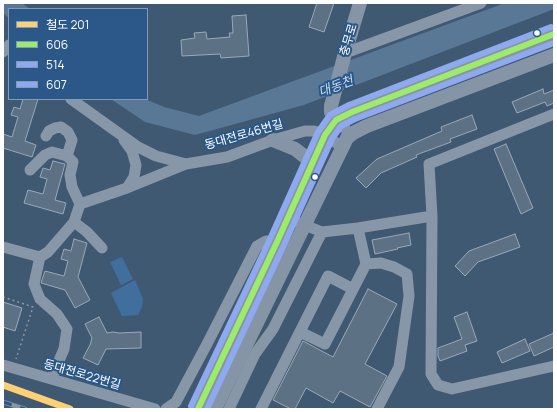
<!DOCTYPE html>
<html>
<head>
<meta charset="utf-8">
<style>
  body { margin:0 }
  #map { position:relative; width:557px; height:412px; overflow:hidden; background:#405973; font-family:Manrope,"Noto Sans KR",sans-serif }
  canvas { display:block }
  .frame { position:absolute; inset:0; border:4px solid #fff; pointer-events:none }
  .legend { position:absolute; left:8px; top:8px; width:140px; height:92px; box-sizing:border-box; background:#2b5888; border:1px solid #809bb8; margin:0; padding:5px 7px; list-style:none; font-size:12px; color:#fff }
  .legend li { display:flex; align-items:center; gap:8px; height:20px }
  .legend b { width:20px; border:1px solid #809bb8 }
</style>
</head>
<body>
<div id="map">
<canvas width="557" height="412"></canvas>
<div class="frame"></div>
<ul class="legend">
<li><b style="height:5px;background:#fed073"></b>철도 201</li>
<li><b style="height:5px;background:#9ceb69"></b>606</li>
<li><b style="height:5px;background:#8fa9f0"></b>514</li>
<li><b style="height:5px;background:#8fa9f0"></b>607</li>
</ul>
</div>
<script>
const ctx = document.querySelector('canvas').getContext('2d');
ctx.lineJoin = 'round';
function fillPath(path, color) { ctx.fillStyle = color; ctx.fill(path, 'evenodd'); }
const poly = rows => new Path2D(rows.map(r => 'M' + r).join(''));
function strokePath(path, color, width, dash) { ctx.strokeStyle = color; ctx.lineWidth = width; ctx.lineCap = dash ? 'butt' : 'round'; ctx.setLineDash(dash || []); ctx.stroke(path); }
function label(font, color, halo, rows, align = 'center') {
  ctx.font = font + ' Manrope,"Noto Sans KR",sans-serif'; ctx.lineWidth = 4; ctx.setLineDash([]); ctx.textBaseline = 'middle'; ctx.strokeStyle = halo; ctx.fillStyle = color; for (const [text, x, y, turn = 0] of rows) {
    ctx.save(); ctx.translate(x, y); ctx.rotate((+turn || 0) * Math.PI / 180); ctx.textAlign = isNaN(turn) ? turn : align; if (halo) ctx.strokeText(text, 0, 0); ctx.fillText(text, 0, 0); ctx.restore();
  }
}
const green = poly([
  [122,257,133,279,121,285,110,262],
  [135,280,143,299,142,307,138,315,122,316,111,293]
]);
const water = poly([
  [3,3,22,3,30,9,9,9,9,18,3,13],
  [505,3,554,3,554,9,304,105,195,135,145,122,111,99,145,99,164,107,199,116]
]);
const building = poly([
  [317,3,334,3,324,32,309,27,317,3],
  [246,15,249,56,221,58,220,54,182,56,181,40,195,38,194,33,206,32,207,39,230,37,229,33,233,33,232,16,246,15],
  [543,89,544,94,554,90,554,103,547,106,545,102,517,113,512,102,543,89],
  [23,99,38,99,25,141,36,145,32,157,3,148,3,134,12,137,18,117,11,115,14,107,20,109,23,99],
  [472,115,477,129,450,139,451,142,416,155,417,157,381,173,366,188,356,178,377,159,442,131,441,127,472,115],
  [506,144,533,208,521,214,494,149,506,144],
  [53,161,65,164,55,200,66,203,63,214,24,203,28,190,43,194,47,179,40,177,43,168,50,170,53,161],
  [409,233,411,245,397,248,398,249,375,254,372,240,409,233],
  [515,234,520,247,478,262,465,276,455,266,469,251,515,234],
  [74,239,87,243,78,277,90,300,75,308,65,290,41,283,45,271,64,276,68,261,61,259,64,249,71,251,74,239],
  [368,289,397,304,365,364,387,376,370,407,340,391,333,403,306,388,295,409,291,409,273,400,303,341,333,357,368,289],
  [3,302,22,308,15,331,3,327,3,302],
  [467,312,477,341,465,345,467,351,440,361,438,356,438,348,462,339,454,317,467,312],
  [99,317,107,333,113,332,119,333,141,332,141,348,106,349,98,365,83,358,90,345,92,338,85,324,99,317],
  [554,333,554,347,534,356,529,344,554,333],
  [525,339,530,351,502,363,497,352,525,339]
]);
const path = poly([
  [3,297,33,307,16,359]
]);
const minor = poly([
  [3,52,9,45],
  [345,53,481,3],
  [71,99,138,147,156,156,186,164,227,157,273,140,305,131,314,131,325,135,342,147],
  [554,114,429,164,432,216,431,374,438,385,452,389,554,366],
  [46,136,49,131,55,128,61,127,68,132,72,140,67,156],
  [124,140,132,151,136,165,134,177,127,188],
  [30,170,45,155,52,152,67,156,73,162,70,175,72,187,80,204],
  [287,218,322,232,358,228,432,216],
  [74,222,87,232,102,248],
  [3,247,40,257,48,252,74,222,80,204,127,188,186,164],
  [40,257,34,284,40,299,57,314,67,329,64,349,51,379],
  [366,264,381,263,394,267,407,274,409,296,399,367,377,409],
  [300,332,325,344,366,264,358,228],
  [3,365,155,409],
  [166,409,176,402,207,344,257,246,266,241,277,242],
  [229,409,255,354,273,329,322,232],
  [261,409,328,276,353,289]
]);
const major = poly([
  [343,126,336,120,331,112,331,106,345,53,360,3],
  [273,140,295,149,313,163],
  [198,409,277,242,325,135,336,120,352,112,554,34],
  [215,409,347,138,353,133,367,126,554,55]
]);
const rail = poly([
  [3,402,25,409]
]);
const bus1 = poly([
  [198,409,277,242,325,135,336,120,352,112,554,34]
]);
const bus2 = poly([
  [207,409,284,245,332,139,341,126,355,119,554,43]
]);
const bus3 = poly([
  [191,406,270,239,318,132,330,115,349,105,551,27]
]);
const rail1 = poly([
  [3,385,70,409]
]);
const markers = [
  [537,33,3.5,"#fff"],
  [315,177,3.5,"#fff"]
];
const streetNames = [
  ["충무로",349,40,-73],
  ["동대전로46번길",244,135,-16],
  ["동대전로22번길",82,375,16]
];
const waterNames = [
  ["대동천",336,87,-21]
];
fillPath(green, '#406f9d');
fillPath(water, '#597896');
fillPath(building, '#5d7185');
strokePath(building, '#9aa8b7', 1);
strokePath(path, '#8797a8', 1.5, [2, 3]);
strokePath(minor, '#8797a8', 11);
strokePath(major, '#8695a6', 14);
strokePath(rail, '#8695a6', 4.5);
strokePath(rail, '#2b5888', 3, [9]);
strokePath(bus1, '#9ceb69', 6);
strokePath(bus2, '#8fa9f0', 6);
strokePath(bus3, '#8fa9f0', 6);
strokePath(rail1, '#fed073', 7);
for (const [x, y, r, color] of markers) { const dot = new Path2D(); dot.arc(x, y, r, 0, 2 * Math.PI); ctx.fillStyle = color; ctx.fill(dot); strokePath(dot, '#2b5888', 1.5); }
label('12px', '#fff', '#2b5888', streetNames);
label('italic 13px', '#c4daef', '#2b5888', waterNames);
</script>
</body>
</html>
